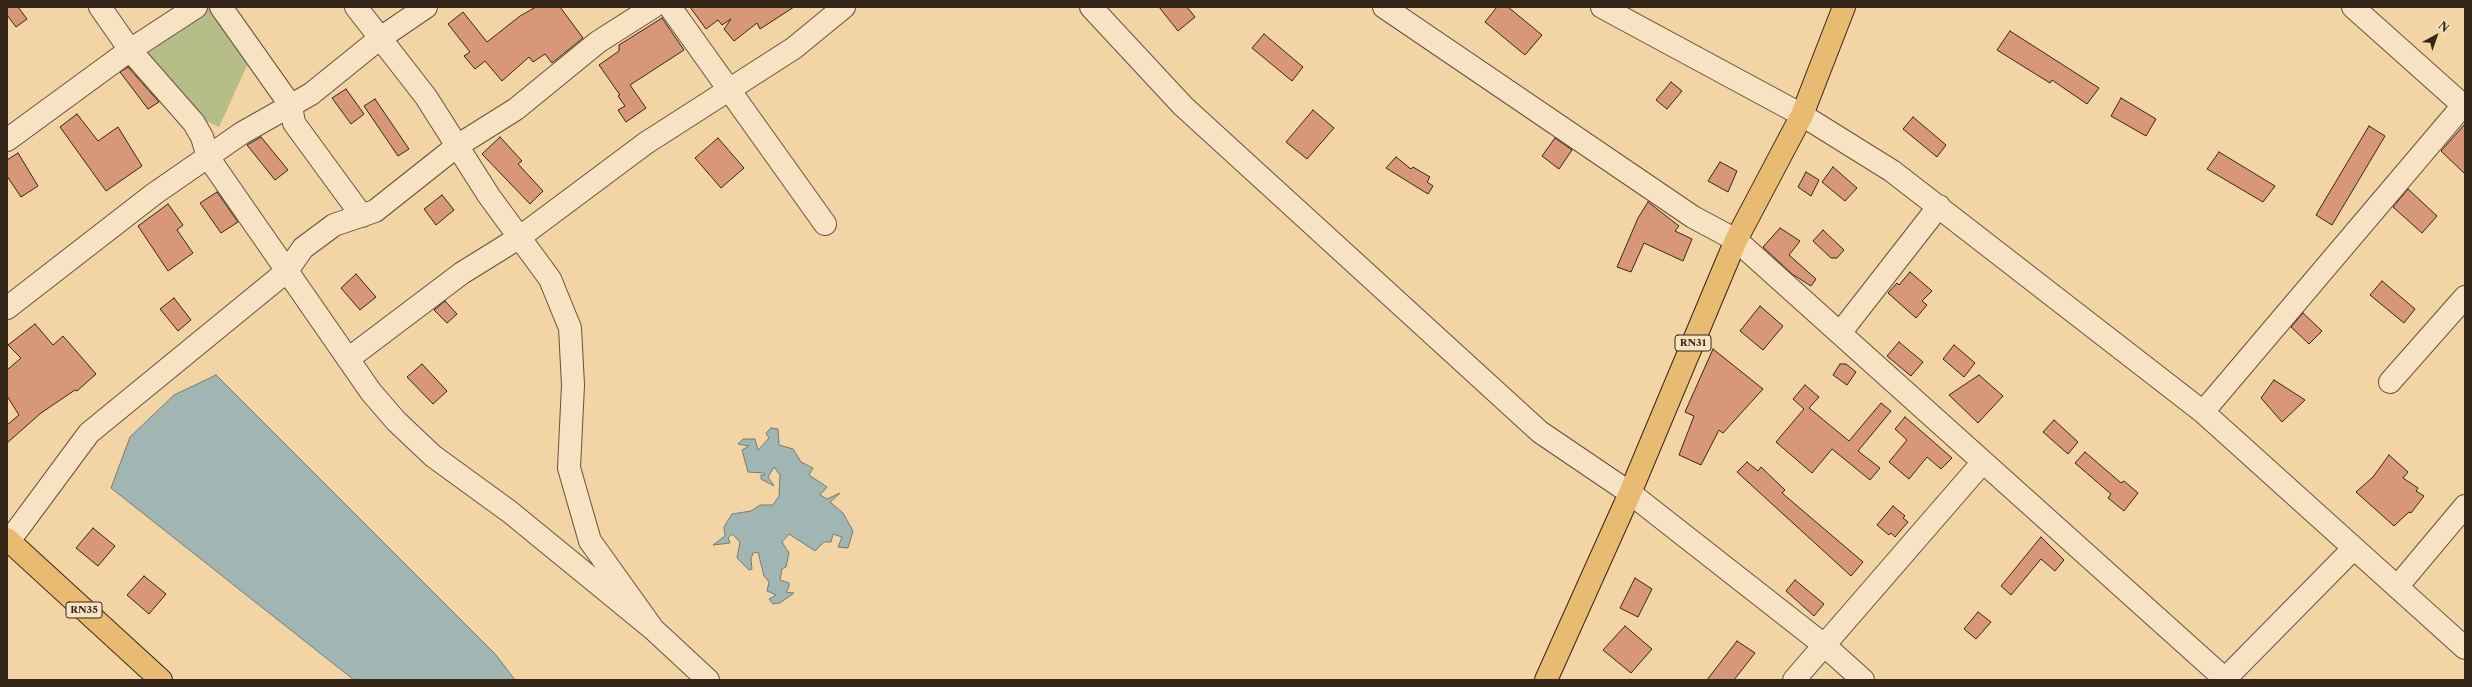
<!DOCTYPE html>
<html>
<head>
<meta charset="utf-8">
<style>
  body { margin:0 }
  #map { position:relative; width:2472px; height:687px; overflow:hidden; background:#f2d4a5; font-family:"Libre Caslon Text",serif }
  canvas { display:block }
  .frame { position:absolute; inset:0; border:8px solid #342719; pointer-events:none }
  .north { position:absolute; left:2416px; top:16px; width:40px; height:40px; -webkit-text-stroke:3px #f7e3c4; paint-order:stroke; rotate:40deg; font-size:11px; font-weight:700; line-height:16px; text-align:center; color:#342719 }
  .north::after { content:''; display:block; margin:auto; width:14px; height:18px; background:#342719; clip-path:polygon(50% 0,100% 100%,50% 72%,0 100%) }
</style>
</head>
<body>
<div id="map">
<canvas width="2472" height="687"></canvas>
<div class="frame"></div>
<div class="north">N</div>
</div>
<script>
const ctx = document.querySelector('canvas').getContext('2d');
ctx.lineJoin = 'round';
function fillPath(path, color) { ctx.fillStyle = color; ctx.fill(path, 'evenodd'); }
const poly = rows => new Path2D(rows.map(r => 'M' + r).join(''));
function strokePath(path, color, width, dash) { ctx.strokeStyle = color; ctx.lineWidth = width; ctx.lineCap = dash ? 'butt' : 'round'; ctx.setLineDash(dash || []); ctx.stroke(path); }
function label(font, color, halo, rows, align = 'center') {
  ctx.font = font + ' "Libre Caslon Text",serif'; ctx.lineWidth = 3; ctx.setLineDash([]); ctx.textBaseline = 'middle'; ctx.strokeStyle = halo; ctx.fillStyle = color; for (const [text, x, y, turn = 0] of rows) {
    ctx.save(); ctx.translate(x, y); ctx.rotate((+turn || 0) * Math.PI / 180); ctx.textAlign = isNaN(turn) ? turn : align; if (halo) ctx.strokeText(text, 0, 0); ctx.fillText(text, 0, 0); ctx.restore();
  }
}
const green = poly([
  [210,7,250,59,219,127,195,116,148,53]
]);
const water = poly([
  [216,375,496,655,515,680,354,680,111,488,130,437,174,395,216,375],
  [771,428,778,429,779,445,793,449,801,462,813,468,809,475,827,487,820,495,827,499,840,493,830,502,843,513,853,531,848,548,838,547,842,537,833,534,831,542,824,542,815,551,789,534,782,542,789,553,786,567,782,569,780,580,789,583,789,587,786,592,794,593,780,603,773,604,769,599,776,595,767,591,769,582,764,576,758,552,753,553,751,559,752,569,749,570,737,558,740,542,732,534,728,538,730,543,713,545,725,536,724,527,732,514,751,511,760,505,773,505,779,496,780,475,774,467,768,477,774,486,761,479,761,475,765,475,764,473,748,472,742,450,749,446,738,444,743,439,755,439,758,450,769,438,766,433,771,428]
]);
const building = poly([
  [7,7,18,7,27,19,16,27,7,15,7,7],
  [536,7,560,7,583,38,552,63,545,54,533,62,529,57,502,81,485,61,475,69,464,56,470,52,448,24,463,12,487,42,520,16,536,7],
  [690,7,794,7,760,29,757,23,734,41,724,29,731,19,722,25,718,20,706,29,690,7],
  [1159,7,1187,7,1195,17,1178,31,1159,7],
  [1497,7,1508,7,1542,35,1525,55,1485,22,1497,7],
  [662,18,684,50,630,85,646,108,626,122,618,110,625,106,618,96,620,95,599,65,619,51,619,45,662,18],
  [2010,31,2099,88,2087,104,2052,80,2050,83,1997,50,2010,31],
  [1264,34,1303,67,1292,81,1252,48,1264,34],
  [128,67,159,102,148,109,120,72,128,67],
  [1671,82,1682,91,1667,109,1656,100,1671,82],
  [346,89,364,114,351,124,332,98,346,89],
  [2121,98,2156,119,2146,136,2111,116,2121,98],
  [375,99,409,149,398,156,364,106,375,99],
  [1313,110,1334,128,1307,159,1286,142,1313,110],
  [77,114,98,141,118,127,142,166,106,191,60,127,77,114],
  [1913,117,1946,145,1937,157,1903,129,1913,117],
  [2465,124,2465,174,2441,151,2465,124],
  [2369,126,2385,136,2332,225,2316,215,2369,126],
  [261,137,288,170,275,180,247,145,261,137],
  [500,137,522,161,518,164,543,191,530,204,482,154,500,137],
  [718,138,744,168,721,188,695,158,718,138],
  [1555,138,1572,150,1559,169,1542,156,1555,138],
  [2219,152,2275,186,2263,202,2207,169,2219,152],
  [18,153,38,186,21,197,7,176,7,160,18,153],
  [1396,157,1411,169,1413,167,1430,177,1427,182,1433,186,1428,194,1386,168,1396,157],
  [1720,162,1737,171,1728,192,1708,181,1720,162],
  [1833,167,1857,188,1845,201,1822,182,1833,167],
  [1806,172,1819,180,1811,196,1798,187,1806,172],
  [2408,189,2437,216,2422,233,2393,207,2408,189],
  [217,192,238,222,221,233,200,203,217,192],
  [442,195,454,210,436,225,424,209,442,195],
  [1648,202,1679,226,1675,231,1692,239,1683,261,1644,243,1631,272,1617,267,1638,218,1648,202],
  [168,204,183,225,177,230,193,253,168,271,138,226,168,204],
  [1780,228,1800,241,1789,255,1816,279,1811,286,1792,274,1763,247,1780,228],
  [1823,230,1844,250,1837,258,1831,258,1813,241,1823,230],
  [1910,272,1932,291,1922,301,1927,305,1916,318,1888,293,1897,283,1899,285,1910,272],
  [356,274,376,297,360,310,341,288,356,274],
  [2382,281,2415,309,2404,323,2370,295,2382,281],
  [174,298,191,320,178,331,160,309,174,298],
  [445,301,457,314,447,323,434,310,445,301],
  [1760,306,1783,326,1763,350,1740,331,1760,306],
  [2303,313,2322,331,2309,344,2291,327,2303,313],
  [35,324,53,345,63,336,96,374,77,391,75,390,41,413,7,443,7,425,19,415,7,396,7,370,21,358,8,345,35,324],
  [1899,342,1923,362,1911,376,1887,356,1899,342],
  [1954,345,1975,363,1964,377,1943,359,1954,345],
  [1713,349,1763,389,1723,433,1719,430,1701,465,1679,455,1694,416,1685,412,1713,349],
  [422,364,447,391,433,404,407,377,422,364],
  [1840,364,1846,364,1856,372,1847,385,1833,375,1840,364],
  [1979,375,2003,396,1978,423,1949,395,1979,375],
  [2274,380,2305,400,2282,422,2261,398,2274,380],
  [1805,385,1819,397,1809,408,1849,441,1881,403,1891,411,1858,451,1880,468,1870,480,1832,449,1812,473,1776,442,1804,409,1793,399,1805,385],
  [1905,417,1952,458,1941,469,1927,457,1909,479,1889,462,1907,440,1895,429,1905,417],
  [2054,420,2078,442,2068,454,2043,432,2054,420],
  [2085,452,2121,483,2124,481,2138,493,2124,511,2108,498,2111,494,2075,463,2085,452],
  [2389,455,2408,472,2403,478,2418,488,2416,491,2424,496,2411,513,2409,512,2394,526,2356,492,2373,477,2389,455],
  [1747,462,1758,471,1761,467,1785,490,1782,493,1863,562,1851,576,1737,472,1747,462],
  [1893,506,1905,516,1903,518,1908,522,1895,537,1891,533,1889,535,1877,525,1893,506],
  [93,528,115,546,98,566,76,548,93,528],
  [2041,537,2064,560,2055,571,2041,559,2011,595,2001,586,2041,537],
  [144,576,166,594,149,614,127,595,144,576],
  [1635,578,1652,589,1638,617,1620,608,1635,578],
  [1795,580,1824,604,1814,616,1786,591,1795,580],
  [1978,612,1991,622,1976,639,1964,629,1978,612],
  [1625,626,1652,649,1631,673,1603,650,1625,626],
  [1737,641,1755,653,1734,680,1707,680,1737,641]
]);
const minor = poly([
  [100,7,130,50,194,123,202,137,208,157,371,392,396,421,433,456,510,512,653,629],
  [221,7,291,106,294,123,362,216],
  [356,7,426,97,489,196,550,279,570,328,573,385,569,468,590,541,653,629,708,680],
  [670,7,825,224],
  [1091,7,1183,106,1540,432,1630,493,1824,645,1863,680],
  [1384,7,1693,217,1736,240,2226,680],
  [1602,7,1802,115,1892,171,2203,412,2465,648],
  [2353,7,2465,107],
  [7,140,130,50,196,7],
  [7,308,154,194,242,133,311,94,379,39,426,7],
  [1840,333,1939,206],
  [348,359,462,273,520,237,646,143,794,48,844,7],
  [2390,382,2465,297],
  [2203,412,2465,103],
  [9,541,89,433,287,271,303,248,334,225,375,211,457,146,516,109,598,42,653,7],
  [2397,587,2465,506],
  [2225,679,2354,548],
  [1794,680,1983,462]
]);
const major = poly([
  [7,539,161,680],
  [1546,680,1630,493,1736,240,1802,115,1844,7]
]);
const shields = [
  [1693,343,36],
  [84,610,36]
];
const shieldNames = [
  ["RN31",1693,343],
  ["RN35",84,610]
];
fillPath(green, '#b7bd89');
fillPath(water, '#a1b5b3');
strokePath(water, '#757c75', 1);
fillPath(building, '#d9977a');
strokePath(building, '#342719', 1);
strokePath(minor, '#64523c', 24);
strokePath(major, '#342719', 24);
strokePath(minor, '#f7e3c4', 22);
strokePath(major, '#e9ba72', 22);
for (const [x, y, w] of shields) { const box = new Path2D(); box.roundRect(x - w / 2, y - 8, w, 16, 3); ctx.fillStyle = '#f7e3c4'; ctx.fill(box); strokePath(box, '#342719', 1); }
label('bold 10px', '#342719', null, shieldNames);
</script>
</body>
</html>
